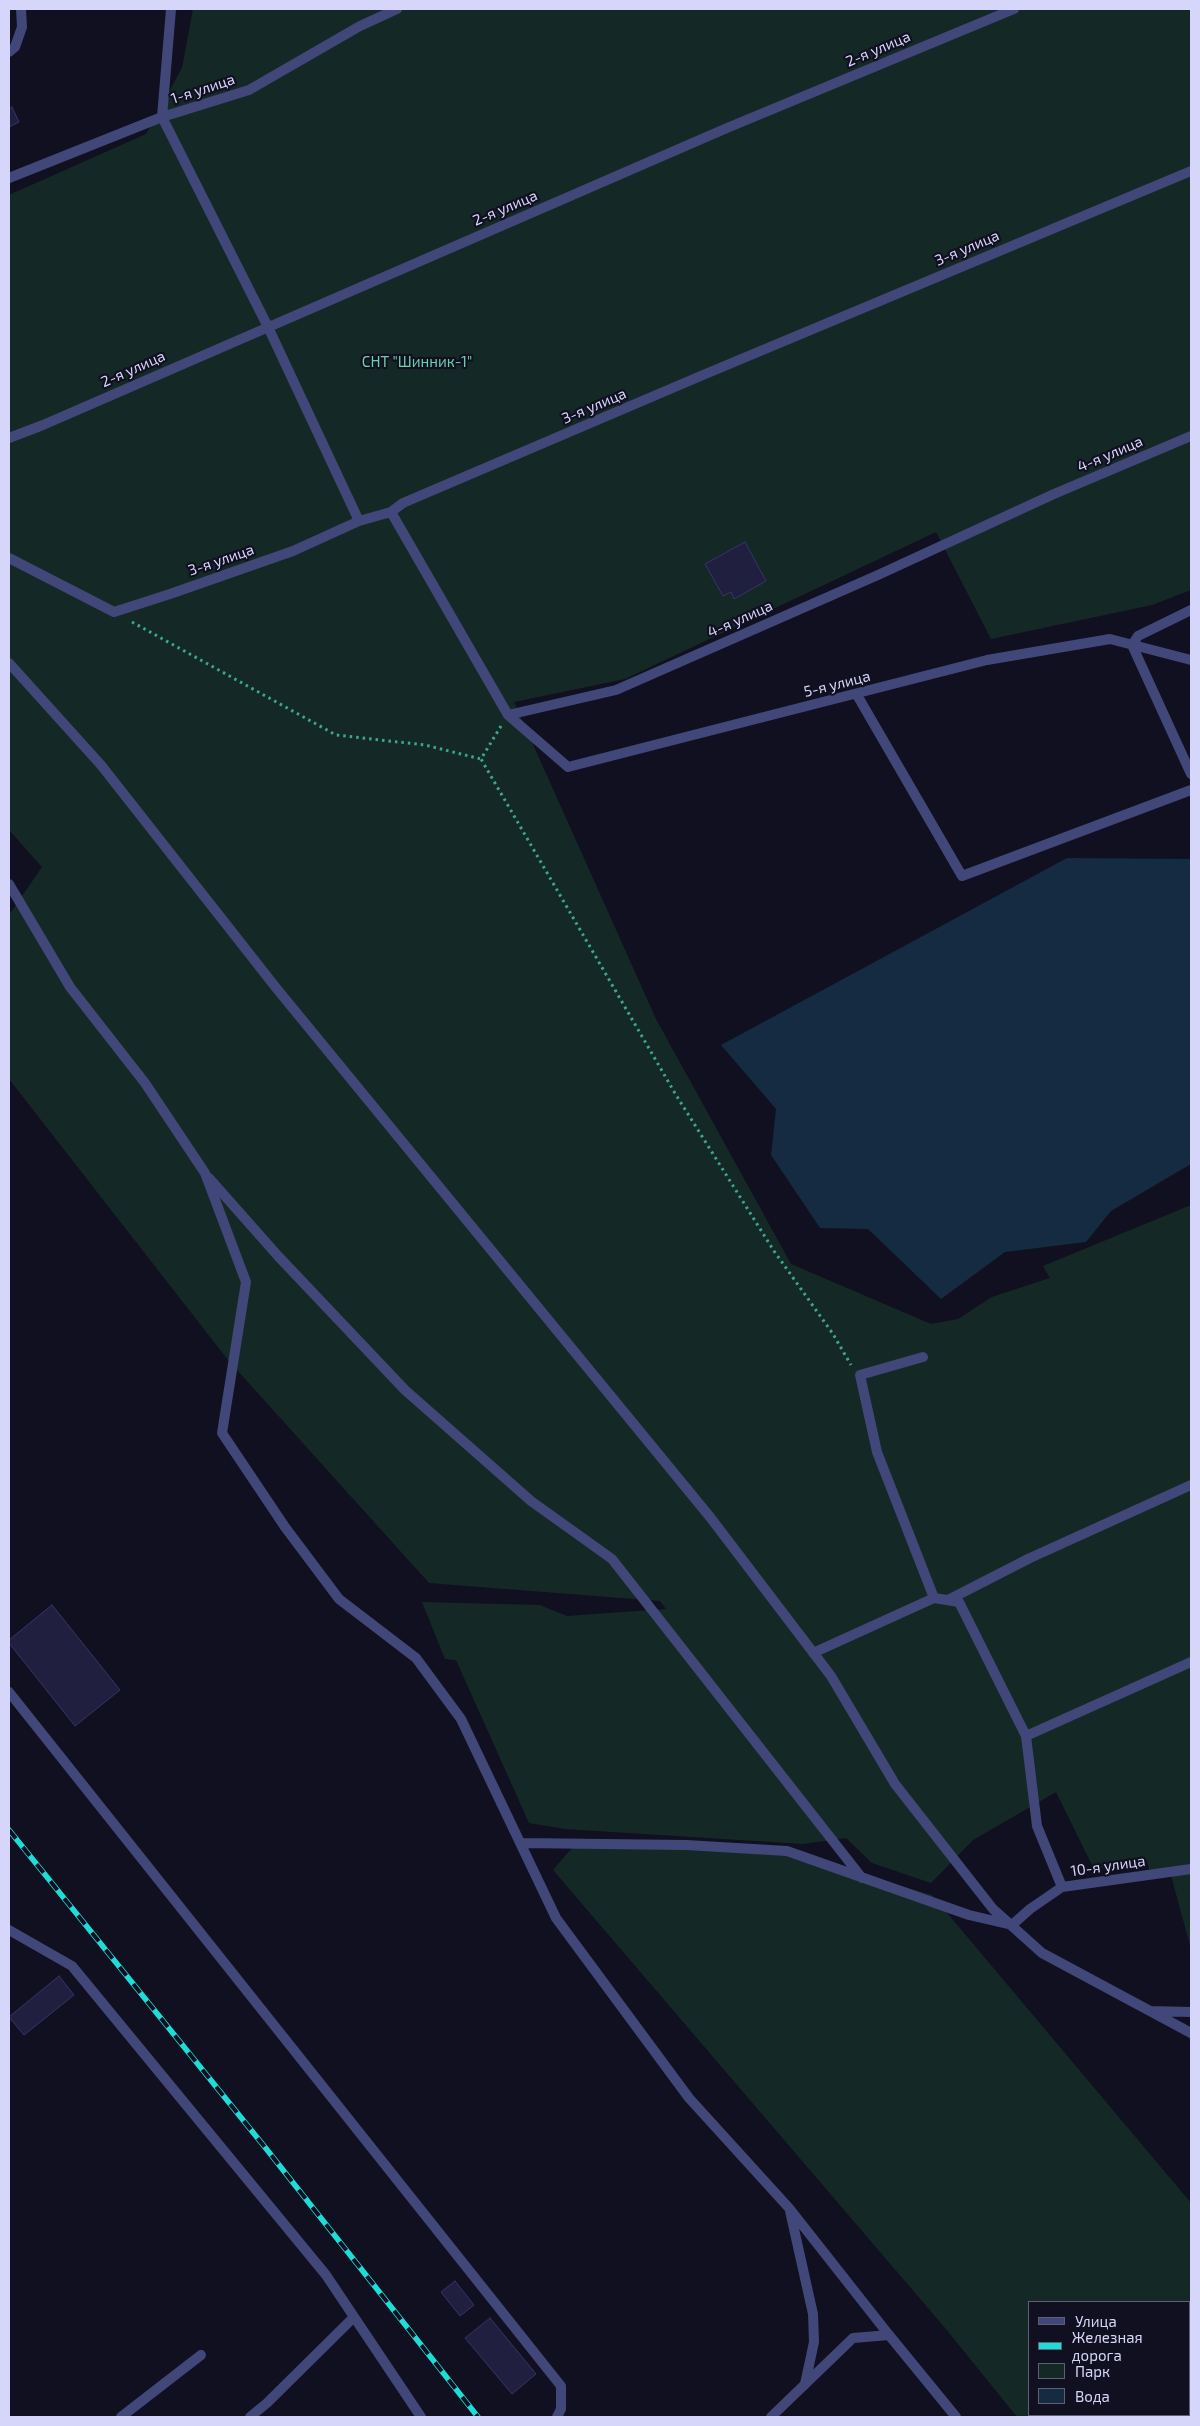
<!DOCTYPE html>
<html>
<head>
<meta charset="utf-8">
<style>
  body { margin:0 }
  #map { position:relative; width:1200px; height:2426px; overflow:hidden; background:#111020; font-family:"Exo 2",sans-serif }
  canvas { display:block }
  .frame { position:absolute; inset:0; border:10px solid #d5d6f9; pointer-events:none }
  .legend { position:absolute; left:1028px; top:2301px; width:162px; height:115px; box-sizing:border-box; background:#111020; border:1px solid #5f5f77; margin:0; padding:6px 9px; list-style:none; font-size:15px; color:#d5d6f9 }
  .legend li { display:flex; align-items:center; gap:10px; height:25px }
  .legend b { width:25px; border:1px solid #5f5f77 }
</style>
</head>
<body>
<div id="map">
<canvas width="1200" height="2426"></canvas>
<div class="frame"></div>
<ul class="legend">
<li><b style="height:6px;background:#414779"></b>Улица</li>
<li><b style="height:6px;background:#1dddd6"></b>Железная дорога</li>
<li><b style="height:14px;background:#142926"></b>Парк</li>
<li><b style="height:14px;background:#142b41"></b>Вода</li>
</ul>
</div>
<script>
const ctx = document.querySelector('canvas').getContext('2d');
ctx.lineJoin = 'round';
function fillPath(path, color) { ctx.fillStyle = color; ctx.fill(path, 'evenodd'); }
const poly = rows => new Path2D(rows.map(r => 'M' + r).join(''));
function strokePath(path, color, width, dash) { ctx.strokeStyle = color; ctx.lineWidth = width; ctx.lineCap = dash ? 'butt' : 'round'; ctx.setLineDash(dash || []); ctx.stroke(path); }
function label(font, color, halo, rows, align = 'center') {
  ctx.font = font + ' "Exo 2",sans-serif'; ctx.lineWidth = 4.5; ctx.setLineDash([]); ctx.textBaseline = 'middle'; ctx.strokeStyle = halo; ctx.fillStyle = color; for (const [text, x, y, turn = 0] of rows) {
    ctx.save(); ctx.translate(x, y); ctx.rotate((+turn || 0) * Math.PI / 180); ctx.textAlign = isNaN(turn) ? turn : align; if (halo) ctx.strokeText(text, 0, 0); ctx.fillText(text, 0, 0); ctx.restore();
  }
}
const green = poly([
  [193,9,1191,9,1191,590,1152,605,991,639,936,532,625,679,514,702,656,1019,791,1264,931,1324,958,1319,992,1297,1050,1278,1043,1266,1191,1205,1191,1949,1169,1868,1150,1872,1147,1860,1094,1869,1056,1792,973,1840,931,1883,872,1863,846,1838,803,1844,565,1829,529,1823,456,1660,445,1659,422,1602,540,1605,567,1616,666,1609,660,1601,429,1583,228,1360,9,1079,9,915,42,867,9,830,9,195,146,134,182,68],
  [578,1841,795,1855,932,1895,1191,2203,1191,2417,1017,2417,946,2329,553,1870],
  [1029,2302,1189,2302,1189,2415,1029,2415]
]);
const water = poly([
  [1067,858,1191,859,1191,1164,1111,1211,1086,1242,1005,1252,941,1299,868,1229,820,1228,771,1155,776,1109,721,1045]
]);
const building = poly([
  [12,107,19,122,9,127,9,109,12,107],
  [745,542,766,581,734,599,731,592,723,596,705,564,745,542],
  [52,1605,120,1690,75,1726,9,1643,9,1640,52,1605],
  [59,1976,74,1995,24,2035,9,2017,59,1976],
  [455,2281,474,2305,460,2316,441,2292,455,2281],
  [490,2318,536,2374,512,2394,465,2338,490,2318]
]);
const path = poly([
  [132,622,336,735,425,745,481,759],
  [501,726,481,759,676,1095,774,1251,833,1334,851,1365]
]);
const service = poly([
  [171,9,162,117,268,327,359,521],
  [9,52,15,47,22,27,21,9],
  [9,178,162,117,249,90,360,26,397,9],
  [9,438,43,425,727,128,1014,9],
  [391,512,508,715,616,690,878,575,1054,494,1191,436],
  [9,558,114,612,170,594,293,551,359,521,391,512,403,503,703,375,1191,171],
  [1191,610,1138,636,1132,645,1191,774],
  [9,663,101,765,277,989,710,1517,831,1676,895,1784,993,1909,1042,1953,1191,2033],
  [857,695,962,876,1191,790],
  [508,715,568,767,987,660,1110,639,1191,660],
  [9,884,70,987,145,1083,205,1173,246,1282,222,1433,285,1527,339,1599,416,1658,461,1719,556,1918,689,2098,789,2208,889,2335],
  [209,1178,278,1256,405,1390,531,1501,612,1559,862,1878],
  [923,1357,860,1375,877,1452,934,1598,959,1602,1026,1736,1037,1826,1062,1887],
  [948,1600,1030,1558,1191,1485],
  [813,1653,934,1598],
  [9,1692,561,2386,561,2409,557,2417],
  [1026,1736,1191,1662],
  [521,1843,686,1845,787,1851,969,1915,1012,1925,1030,1909,1062,1887,1191,1869],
  [9,1930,72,1966,326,2275,421,2417],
  [1150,2011,1191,2012],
  [790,2211,813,2314,814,2342,805,2384],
  [121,2417,201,2355],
  [250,2417,267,2403,354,2317]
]);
const minor = poly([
  [771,2417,853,2338,889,2335,956,2417]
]);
const rail = poly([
  [9,1830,268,2151,478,2417]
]);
const streetNames = [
  ["2-я улица",878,49,-23],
  ["1-я улица",203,89,-18],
  ["2-я улица",505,208,-23],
  ["3-я улица",967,248,-23],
  ["2-я улица",133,369,-24],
  ["3-я улица",594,406,-23],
  ["4-я улица",1110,454,-23],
  ["3-я улица",221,560,-19],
  ["4-я улица",740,619,-24],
  ["5-я улица",837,684,-14],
  ["10-я улица",1108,1866,-8]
];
const parkNames = [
  ["СНТ \"Шинник-1\"",417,362]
];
fillPath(green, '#142926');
fillPath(water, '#142b41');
fillPath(building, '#211f3f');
strokePath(building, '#373468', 1);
strokePath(path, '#3ea590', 3, [2.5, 4]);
strokePath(service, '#414779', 10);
strokePath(minor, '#414779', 10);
strokePath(rail, '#1dddd6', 5.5);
strokePath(rail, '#111020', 4, [11]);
label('15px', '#d5d6f9', '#111020', streetNames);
label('15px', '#6ad0a9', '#111020', parkNames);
</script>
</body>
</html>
